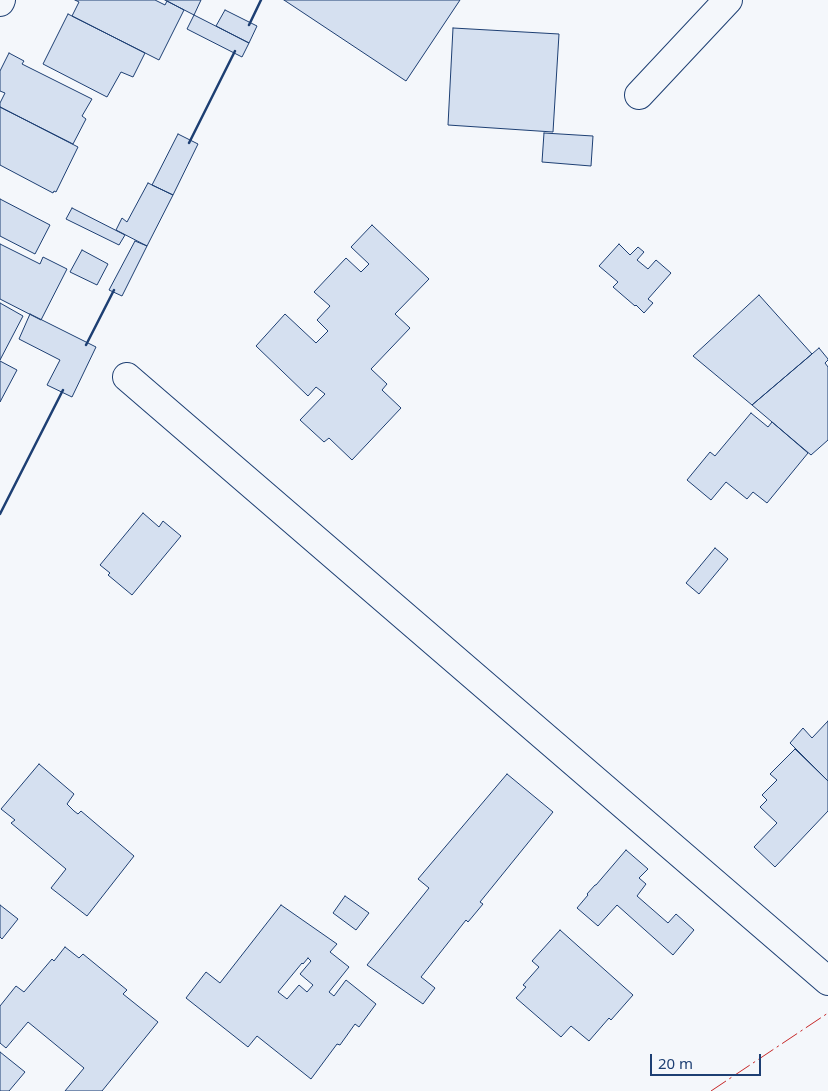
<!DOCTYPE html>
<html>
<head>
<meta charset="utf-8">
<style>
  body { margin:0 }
  #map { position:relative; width:828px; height:1091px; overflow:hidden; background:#f4f7fb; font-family:"Noto Sans",sans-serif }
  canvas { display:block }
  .scale { position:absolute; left:650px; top:1054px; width:111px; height:22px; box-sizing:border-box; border:2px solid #1d3f73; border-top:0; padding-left:6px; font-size:15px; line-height:18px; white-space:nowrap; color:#1d3f73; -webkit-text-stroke:4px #f4f7fb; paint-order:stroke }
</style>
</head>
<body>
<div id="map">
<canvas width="828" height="1091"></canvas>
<div class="scale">20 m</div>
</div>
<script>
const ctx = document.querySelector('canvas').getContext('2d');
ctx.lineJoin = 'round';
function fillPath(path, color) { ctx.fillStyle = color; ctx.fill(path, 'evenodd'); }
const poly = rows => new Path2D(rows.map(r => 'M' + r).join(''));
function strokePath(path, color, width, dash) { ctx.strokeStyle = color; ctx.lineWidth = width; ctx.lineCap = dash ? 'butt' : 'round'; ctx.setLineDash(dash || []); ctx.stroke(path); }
const building = poly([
  [75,0,155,0,165,5,167,1,184,10,159,60,72,16,79,2,75,0],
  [165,0,201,0,194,15,165,0],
  [284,0,460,0,406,81,284,0],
  [225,10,257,26,249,43,216,26,225,10],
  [68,14,145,53,133,77,121,72,107,97,43,64,68,14],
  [194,15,249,43,242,57,187,29,194,15],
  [453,28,559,34,553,132,448,125,453,28],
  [9,53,24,61,22,64,92,99,82,116,86,119,73,144,0,107,0,103,5,93,0,91,0,71,9,53],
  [0,107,78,147,56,192,54,191,53,193,0,165,0,107],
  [544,133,593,136,591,166,542,162,544,133],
  [178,134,198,144,173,195,152,185,178,134],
  [148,183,173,195,147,246,116,230,122,218,127,222,148,183],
  [0,199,50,225,35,254,0,236,0,199],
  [72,208,125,235,119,245,66,219,72,208],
  [372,225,429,279,395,314,410,328,371,369,387,384,382,390,401,408,352,460,329,438,324,442,300,420,325,394,316,387,308,396,256,346,285,314,316,343,328,331,317,320,330,306,314,292,346,258,361,272,369,264,351,247,372,225],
  [135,241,147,246,122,296,109,290,135,241],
  [0,244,40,264,43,257,67,269,41,320,0,299,0,244],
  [619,244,630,255,638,247,644,252,637,260,648,269,656,260,671,273,648,299,653,303,644,313,636,305,635,306,613,287,618,282,599,266,619,244],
  [82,250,108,264,97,285,70,272,82,250],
  [759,295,812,354,752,405,693,356,759,295],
  [0,303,23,316,0,360,0,303],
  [30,314,96,347,72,397,47,385,60,360,19,339,30,314],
  [819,348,828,359,828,360,825,363,828,367,828,440,811,455,752,405,819,348],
  [0,361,17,370,0,402,0,361],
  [751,413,768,427,772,422,808,453,767,503,753,492,747,499,726,482,711,500,687,480,710,452,715,456,751,413],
  [143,513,159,527,163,521,181,536,132,595,108,575,110,573,100,565,143,513],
  [715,548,728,559,699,594,686,583,715,548],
  [828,721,828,781,790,743,803,728,812,738,828,721],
  [795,749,828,781,828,811,775,867,754,847,777,823,760,807,767,800,762,795,777,780,770,774,795,749],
  [39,764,74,794,67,804,74,811,78,814,81,811,134,856,87,916,51,888,66,869,11,823,15,820,1,809,39,764],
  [507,774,553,812,480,902,483,904,468,922,466,920,421,977,435,988,423,1004,367,965,429,888,418,879,507,774],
  [626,850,648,869,639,878,646,884,637,896,668,923,676,914,694,930,673,955,617,905,598,926,577,908,588,895,587,894,595,885,596,885,626,850],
  [345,896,369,913,356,930,333,913,345,896],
  [0,905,18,919,2,939,0,937,0,905],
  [281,905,337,944,330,952,349,967,329,992,334,996,346,980,376,1004,359,1027,355,1024,340,1045,337,1044,311,1079,257,1036,248,1047,186,998,206,972,220,983,281,905],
  [308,958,311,961,300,974,313,985,307,992,299,985,287,999,278,992,302,963,303,964,308,958],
  [560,930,633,995,611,1020,609,1018,589,1041,571,1026,561,1037,516,998,526,987,523,985,539,967,532,961,560,930],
  [65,947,79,958,83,954,127,990,123,994,158,1022,102,1091,65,1091,84,1068,28,1022,6,1048,0,1043,0,1006,16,986,24,992,52,959,54,961,65,947],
  [0,1052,25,1072,9,1091,0,1091,0,1052]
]);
const minor = poly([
  [0,2,1,0],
  [639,95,728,0],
  [127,377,828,981]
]);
const wall = poly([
  [249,25,261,0],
  [189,143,235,51],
  [86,345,114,290],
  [0,514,63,390]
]);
const power = poly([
  [711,1091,828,1013]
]);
fillPath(building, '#d5e0f0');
strokePath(building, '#1d3f73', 1);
strokePath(minor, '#1d3f73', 30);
strokePath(minor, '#f4f7fb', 28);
strokePath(wall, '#1d3f73', 2.5);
strokePath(power, '#c62828', 1, [18, 4, 2.5, 4]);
</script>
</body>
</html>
